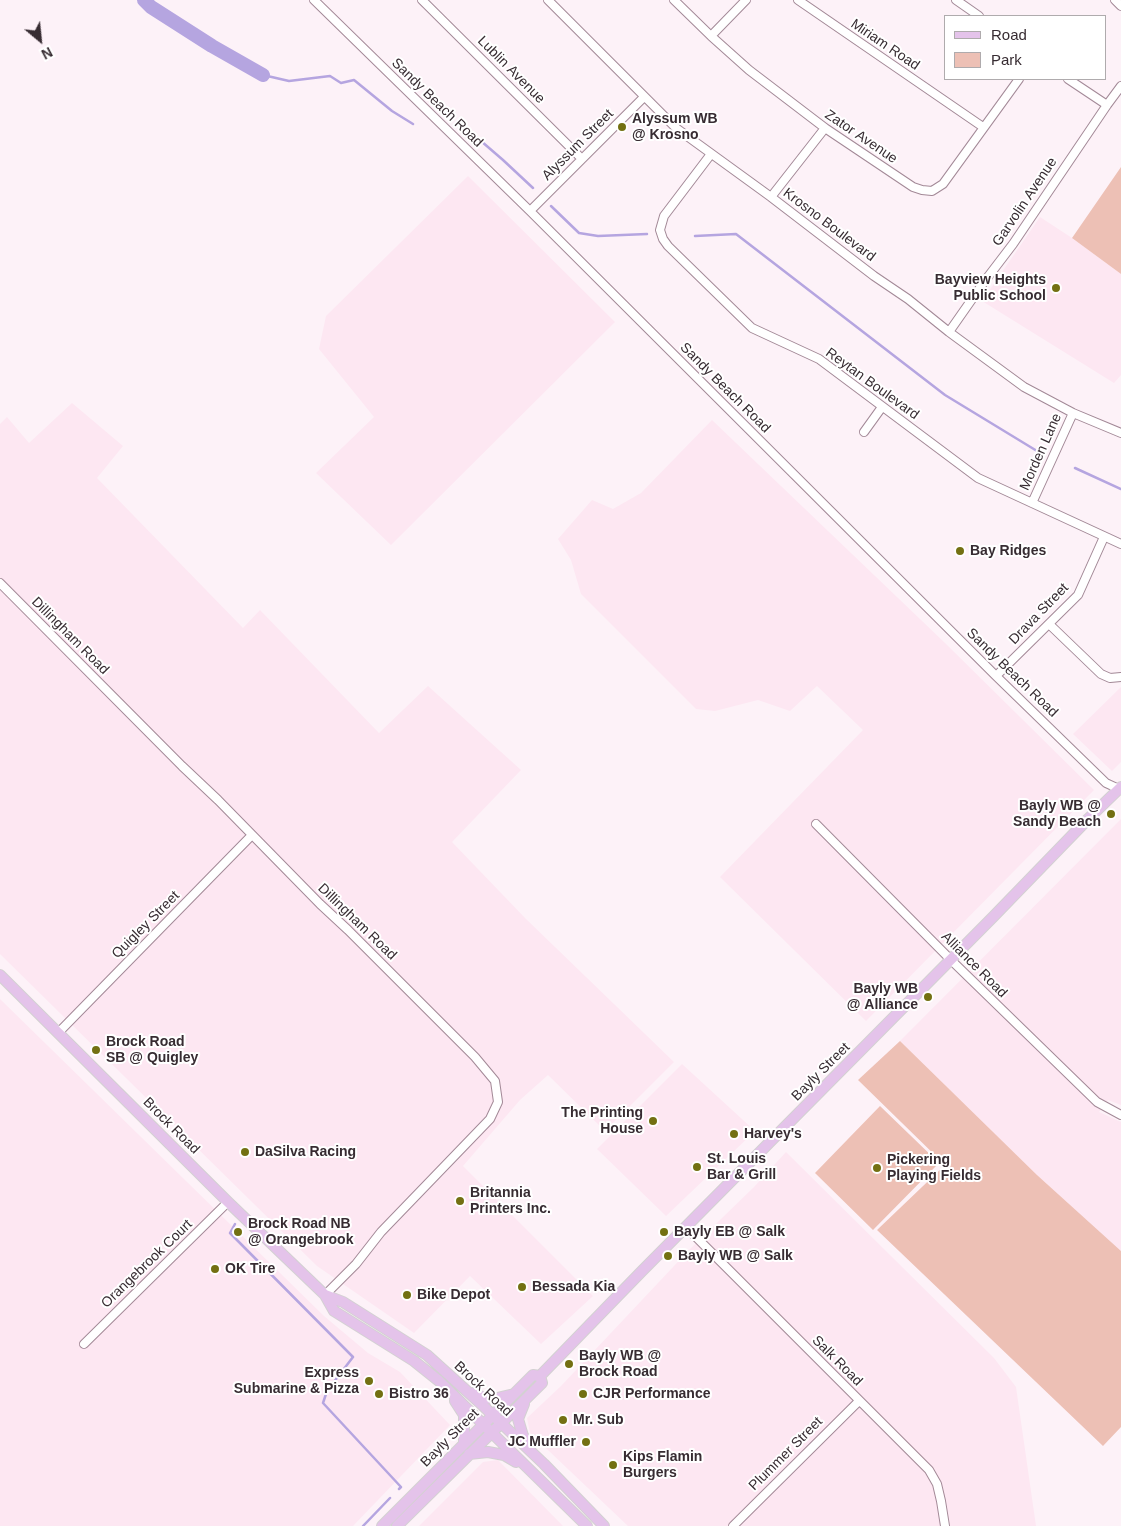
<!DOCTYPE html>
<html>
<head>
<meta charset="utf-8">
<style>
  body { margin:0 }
  #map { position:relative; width:1121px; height:1526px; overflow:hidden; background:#fdf2f8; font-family:Helvetica,sans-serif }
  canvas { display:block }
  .legend { position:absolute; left:944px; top:15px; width:162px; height:65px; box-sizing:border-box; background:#fff; border:1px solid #afabad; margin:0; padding:6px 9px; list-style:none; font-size:15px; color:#372c32 }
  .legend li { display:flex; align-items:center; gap:10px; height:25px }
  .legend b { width:25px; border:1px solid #afabad }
  .north { position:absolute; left:15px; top:15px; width:50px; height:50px; -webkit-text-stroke:4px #fff; paint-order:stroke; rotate:152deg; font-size:14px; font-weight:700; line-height:20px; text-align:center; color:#372c32 }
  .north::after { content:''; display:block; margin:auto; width:18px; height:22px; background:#372c32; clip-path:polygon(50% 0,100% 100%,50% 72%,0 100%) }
</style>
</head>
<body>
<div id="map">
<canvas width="1121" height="1526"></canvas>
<ul class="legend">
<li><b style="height:6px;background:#e4c3ea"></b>Road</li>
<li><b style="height:14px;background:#edc0b5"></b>Park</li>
</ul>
<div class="north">N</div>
</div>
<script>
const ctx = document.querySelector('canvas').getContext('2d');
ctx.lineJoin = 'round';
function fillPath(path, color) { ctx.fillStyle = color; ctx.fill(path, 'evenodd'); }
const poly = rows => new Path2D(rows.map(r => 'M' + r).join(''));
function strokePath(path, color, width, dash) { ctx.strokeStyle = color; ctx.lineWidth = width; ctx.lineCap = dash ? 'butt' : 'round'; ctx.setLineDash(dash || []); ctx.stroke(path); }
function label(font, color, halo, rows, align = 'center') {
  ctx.font = font + ' Helvetica,sans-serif'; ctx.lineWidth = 4; ctx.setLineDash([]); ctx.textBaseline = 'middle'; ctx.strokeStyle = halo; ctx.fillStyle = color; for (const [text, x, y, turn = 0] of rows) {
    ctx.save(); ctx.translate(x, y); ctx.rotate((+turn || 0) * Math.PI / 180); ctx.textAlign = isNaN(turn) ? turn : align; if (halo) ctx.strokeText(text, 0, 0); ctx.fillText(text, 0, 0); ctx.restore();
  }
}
const built = poly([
  [468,176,615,322,391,545,316,473,374,417,319,349,326,316],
  [1040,217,1072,238,1121,274,1121,375,1114,383,982,301],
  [72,403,123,446,97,478,243,628,260,610,379,733,428,686,521,770,452,842,526,919,674,1062,605,1131,548,1075,520,1100,463,1166,593,1296,541,1344,470,1276,414,1333,317,1266,0,954,0,424,7,417,29,443],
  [712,420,944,642,1094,790,866,1021,720,877,863,730,817,686,790,711,758,700,715,711,696,709,581,594,571,560,558,539,592,500,613,509,641,493],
  [1121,687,1121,762,1112,771,1073,734],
  [1121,819,1121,1105,1108,1100,1099,1112,1121,1122,1121,1251,1037,1175,900,1041],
  [0,999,324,1316,368,1353,400,1372,450,1425,353,1526,0,1526],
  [682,1064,755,1131,666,1216,597,1149],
  [786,1152,994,1358,1016,1387,1036,1526,628,1526,530,1433,527,1418,561,1386,690,1249,754,1187],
  [498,1460,563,1526,419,1526,483,1462]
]);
const green = poly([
  [1121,167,1121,274,1072,238],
  [900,1041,1037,1175,1121,1251,1121,1427,1103,1446,877,1230,945,1165,858,1080],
  [880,1106,939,1163,873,1230,815,1173]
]);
const stream = poly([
  [263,75,289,81,330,76,341,83,354,80,392,111,413,124],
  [459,122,503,160,533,188],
  [551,206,579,233,598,236,647,234],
  [695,236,736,234,945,395,1037,451],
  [1075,468,1121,489],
  [235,1224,230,1233,353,1357,327,1391,323,1403,401,1487,399,1489],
  [363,1526,390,1498]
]);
const river = poly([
  [144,0,151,7,212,46,263,75]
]);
const minor = poly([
  [314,0,530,211,996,676,1106,783,1121,790],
  [422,0,582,159],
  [548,0,676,128,771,197,874,276,908,299,949,332,1024,387,1073,413,1121,433],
  [674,0,711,36,749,70,825,128,913,187,922,190,932,191,943,184,1019,79],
  [798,0,983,127],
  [956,0,979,16],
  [1115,0,1121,6],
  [711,36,746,0],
  [1068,79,1107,105],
  [711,154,664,216,660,230,663,239,668,246,752,328,819,359,978,478,1121,544],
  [771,197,825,128],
  [530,211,644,97],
  [949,332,984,282,1013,244,1107,105,1121,86],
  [864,432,882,407],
  [1032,503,1073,413],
  [0,583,182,766,218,800,320,904,348,930,475,1057,495,1081,498,1102,490,1119,381,1232,356,1264,325,1295],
  [1049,624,1101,674,1110,678,1121,677],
  [996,676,1078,595,1104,537],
  [816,824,951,960,1097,1102,1121,1115],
  [59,1032,252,835],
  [686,1227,929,1470,937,1484,941,1501,945,1526],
  [84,1344,228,1202],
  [733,1526,859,1401]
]);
const major = poly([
  [0,975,228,1202,325,1295,334,1311,414,1361,439,1381,587,1526],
  [325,1295,343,1302,427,1355,479,1402,544,1464,604,1526],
  [540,1376,641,1272,993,917,1088,819,1121,787],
  [473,1393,479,1396,493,1399,514,1394],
  [455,1401,464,1415,464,1443],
  [524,1404,518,1419,523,1436,530,1445],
  [469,1454,488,1452,504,1455,516,1462],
  [382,1526,533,1375,540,1376],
  [397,1526,542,1383,540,1376]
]);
const markers = [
  [622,127,5,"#737012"],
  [1056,288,5,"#737012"],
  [960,551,5,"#737012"],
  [1111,814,5,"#737012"],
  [928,997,5,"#737012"],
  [96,1050,5,"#737012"],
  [653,1121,5,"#737012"],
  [734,1134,5,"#737012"],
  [245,1152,5,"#737012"],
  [697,1167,5,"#737012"],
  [877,1168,5,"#737012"],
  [460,1201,5,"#737012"],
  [238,1232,5,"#737012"],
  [664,1232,5,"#737012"],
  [668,1256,5,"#737012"],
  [215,1269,5,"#737012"],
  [522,1287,5,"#737012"],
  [407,1295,5,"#737012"],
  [569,1364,5,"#737012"],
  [369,1381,5,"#737012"],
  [379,1394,5,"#737012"],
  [583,1394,5,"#737012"],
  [563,1420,5,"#737012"],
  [586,1442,5,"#737012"],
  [613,1465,5,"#737012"]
];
const streetNames = [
  ["Miriam Road",885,45,34],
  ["Lublin Avenue",511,70,45],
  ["Sandy Beach Road",437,103,44],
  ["Zator Avenue",861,137,34],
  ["Alyssum Street",578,145,-45],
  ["Garvolin Avenue",1025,202,-56],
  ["Krosno Boulevard",829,225,37],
  ["Reytan Boulevard",872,384,36],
  ["Sandy Beach Road",725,388,45],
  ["Morden Lane",1041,452,-66],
  ["Drava Street",1039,614,-46],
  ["Dillingham Road",70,636,45],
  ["Sandy Beach Road",1012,673,44],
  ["Dillingham Road",357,922,44],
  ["Quigley Street",146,925,-45],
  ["Alliance Road",974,965,45],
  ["Bayly Street",821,1072,-45],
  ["Brock Road",171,1126,45],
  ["Orangebrook Court",147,1264,-44],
  ["Salk Road",837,1361,45],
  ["Brock Road",483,1389,43],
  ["Bayly Street",450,1438,-45],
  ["Plummer Street",786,1454,-45]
];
const poiNames = [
  ["Alyssum WB",632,119],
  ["@ Krosno",632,135],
  ["Bayview Heights",1046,280,"right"],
  ["Public School",1046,296,"right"],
  ["Bay Ridges",970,551],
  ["Bayly WB @",1101,806,"right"],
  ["Sandy Beach",1101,822,"right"],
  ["Bayly WB",918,989,"right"],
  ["@ Alliance",918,1005,"right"],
  ["Brock Road",106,1042],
  ["SB @ Quigley",106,1058],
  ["The Printing",643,1113,"right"],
  ["House",643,1129,"right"],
  ["Harvey's",744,1134],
  ["DaSilva Racing",255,1152],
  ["St. Louis",707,1159],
  ["Bar & Grill",707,1175],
  ["Pickering",887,1160],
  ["Playing Fields",887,1176],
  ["Britannia",470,1193],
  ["Printers Inc.",470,1209],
  ["Brock Road NB",248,1224],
  ["@ Orangebrook",248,1240],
  ["Bayly EB @ Salk",674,1232],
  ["Bayly WB @ Salk",678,1256],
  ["OK Tire",225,1269],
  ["Bessada Kia",532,1287],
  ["Bike Depot",417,1295],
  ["Bayly WB @",579,1356],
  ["Brock Road",579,1372],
  ["Express",359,1373,"right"],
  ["Submarine & Pizza",359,1389,"right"],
  ["Bistro 36",389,1394],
  ["CJR Performance",593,1394],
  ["Mr. Sub",573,1420],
  ["JC Muffler",576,1442,"right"],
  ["Kips Flamin",623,1457],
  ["Burgers",623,1473]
];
fillPath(built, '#fde7f2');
fillPath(green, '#edc0b5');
strokePath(stream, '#b5a5e0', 2.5);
strokePath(river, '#b5a5e0', 14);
strokePath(minor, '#a38997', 10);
strokePath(major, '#d3d1d2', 12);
strokePath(minor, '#fff', 8);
strokePath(major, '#e4c3ea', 10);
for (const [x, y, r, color] of markers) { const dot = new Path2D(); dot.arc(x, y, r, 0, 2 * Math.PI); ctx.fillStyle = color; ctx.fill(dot); strokePath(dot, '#fff', 2); }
label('14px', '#372c32', '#fff', streetNames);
label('bold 14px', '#372c32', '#fff', poiNames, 'left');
</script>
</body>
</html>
